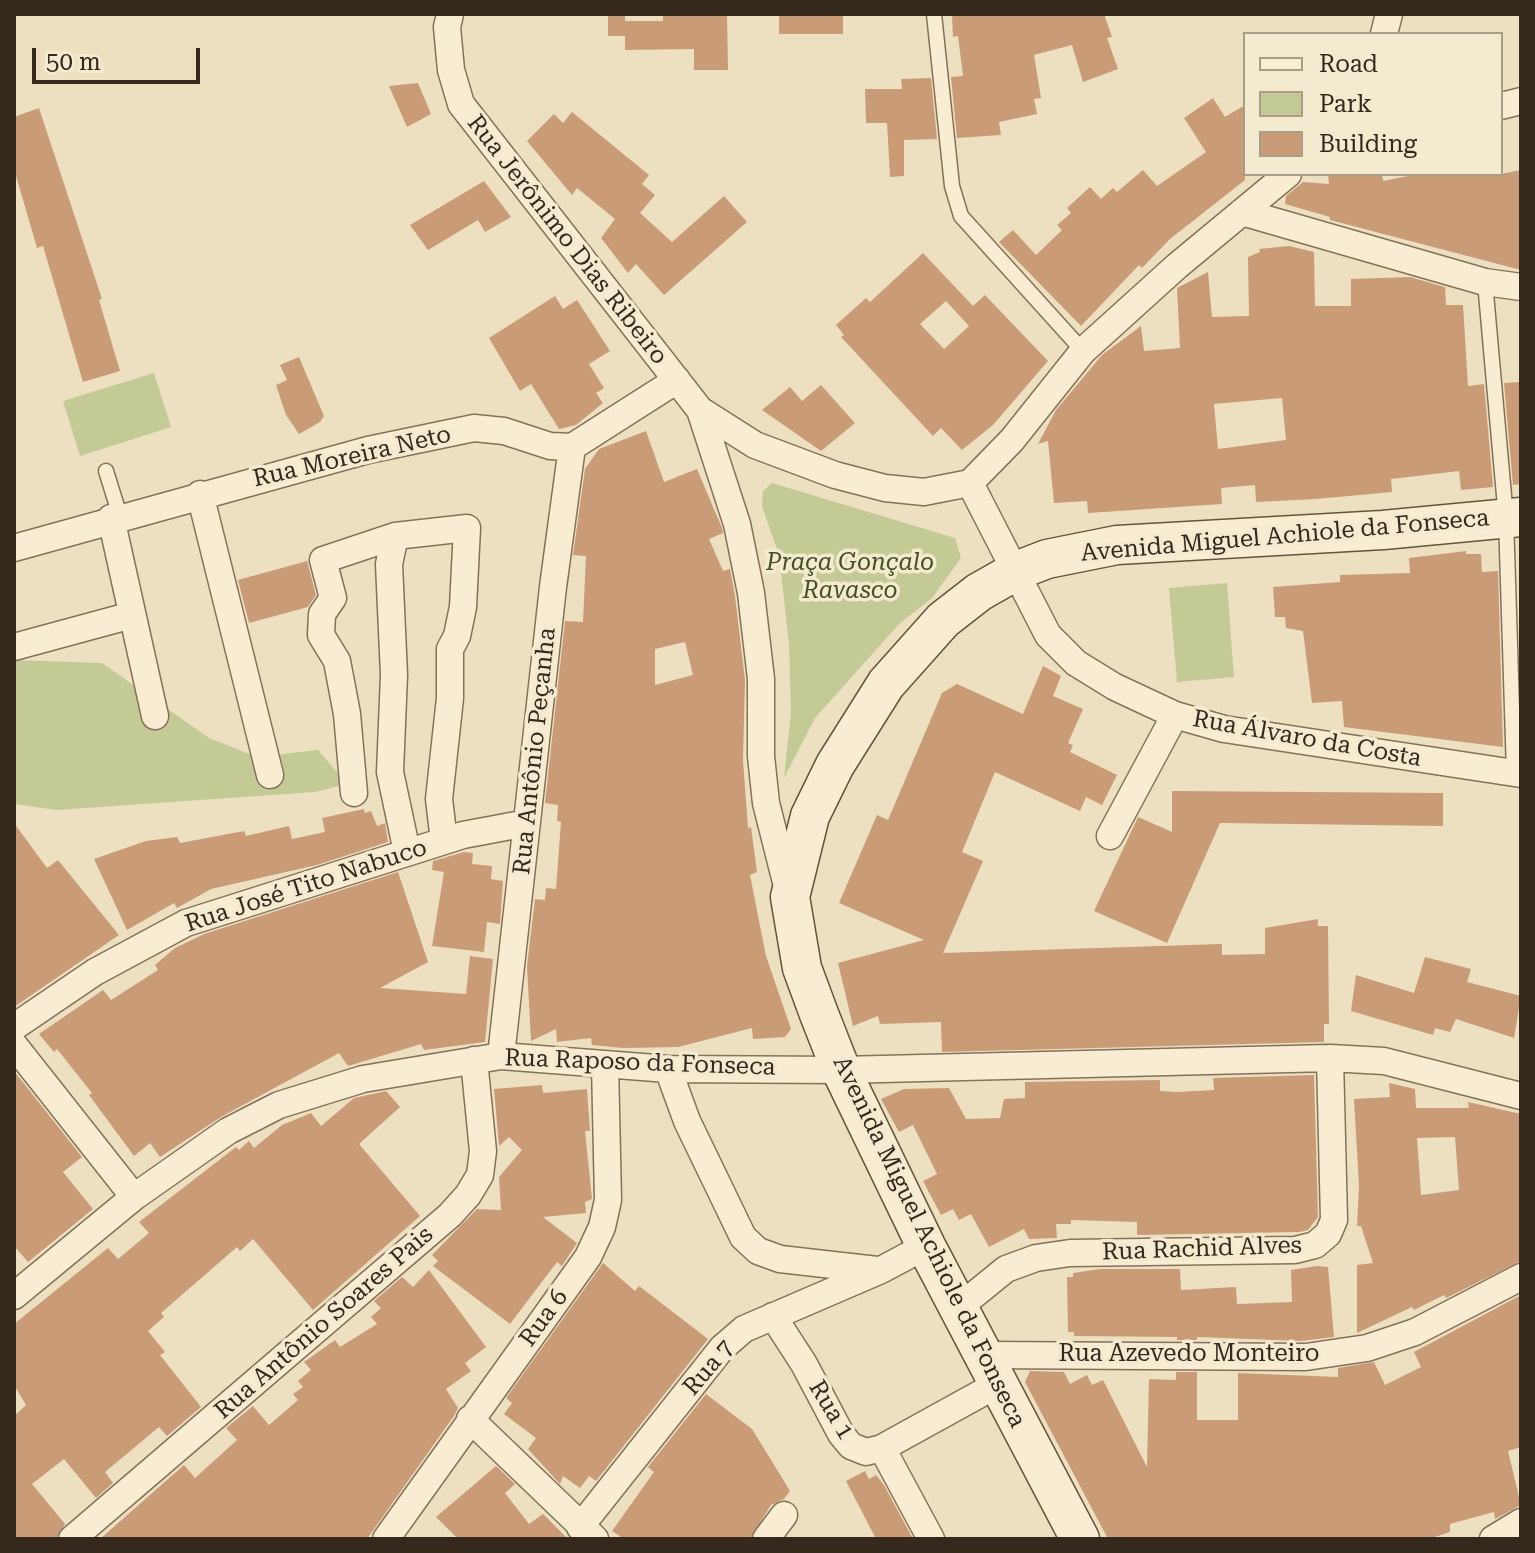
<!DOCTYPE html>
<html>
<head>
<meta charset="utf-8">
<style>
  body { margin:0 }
  #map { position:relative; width:1535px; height:1553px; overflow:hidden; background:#ece0c1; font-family:"Roboto Serif",serif }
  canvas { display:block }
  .frame { position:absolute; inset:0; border:16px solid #35291d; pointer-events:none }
  .legend { position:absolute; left:1243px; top:32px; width:260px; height:144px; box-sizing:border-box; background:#f4ead0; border:2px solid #a89d88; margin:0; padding:10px 14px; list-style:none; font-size:24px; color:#35291d }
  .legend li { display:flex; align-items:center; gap:16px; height:40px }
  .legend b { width:40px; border:2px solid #a89d88 }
  .scale { position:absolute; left:32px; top:48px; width:168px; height:36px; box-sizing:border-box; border:4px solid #35291d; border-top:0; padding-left:10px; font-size:24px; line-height:28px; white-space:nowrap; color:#35291d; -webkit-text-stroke:6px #f4ead0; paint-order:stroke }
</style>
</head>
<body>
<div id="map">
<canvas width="1535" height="1553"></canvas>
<div class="frame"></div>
<ul class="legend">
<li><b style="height:10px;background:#f8edd3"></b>Road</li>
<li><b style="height:22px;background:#c3ca95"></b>Park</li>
<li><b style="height:22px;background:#ca9b77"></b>Building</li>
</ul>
<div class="scale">50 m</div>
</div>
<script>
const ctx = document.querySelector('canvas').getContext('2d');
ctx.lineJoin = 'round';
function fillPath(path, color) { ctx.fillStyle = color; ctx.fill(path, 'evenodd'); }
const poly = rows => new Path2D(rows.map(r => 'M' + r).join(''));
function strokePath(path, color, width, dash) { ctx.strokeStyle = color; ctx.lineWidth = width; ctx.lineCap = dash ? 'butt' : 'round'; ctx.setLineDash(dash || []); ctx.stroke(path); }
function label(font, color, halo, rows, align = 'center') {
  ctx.font = font + ' "Roboto Serif",serif'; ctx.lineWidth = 7; ctx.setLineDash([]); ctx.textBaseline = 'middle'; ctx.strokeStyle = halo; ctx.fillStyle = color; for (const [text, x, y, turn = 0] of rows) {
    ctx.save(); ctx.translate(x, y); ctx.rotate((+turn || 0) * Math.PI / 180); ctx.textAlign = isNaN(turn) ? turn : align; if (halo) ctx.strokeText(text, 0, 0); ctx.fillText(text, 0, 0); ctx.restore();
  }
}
const green = poly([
  [154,373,171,427,80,456,63,401],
  [772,483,955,538,961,558,932,598,899,624,815,718,784,778,791,712,789,644,779,555,762,506,763,491],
  [1227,583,1234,677,1177,682,1169,588],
  [14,660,102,663,209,738,257,757,318,750,347,784,315,792,57,810,14,804]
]);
const building = poly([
  [608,14,625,14,625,29,625,21,663,21,663,14,727,14,728,70,694,70,694,49,625,50,625,36,608,36],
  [779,14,843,14,843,34,779,34],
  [1104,14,1112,37,1107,38,1118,69,1083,82,1072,45,1034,55,1041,98,1034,99,1037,114,999,122,1001,135,957,138,951,77,963,76,958,36,953,37,952,15],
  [931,78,937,139,904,140,904,176,890,177,887,123,866,123,865,89,902,89,901,79],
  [418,83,431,114,407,127,389,86],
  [1213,98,1225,117,1245,105,1245,180,1170,239,1142,268,1139,265,1081,326,999,242,1013,230,1036,255,1062,230,1057,225,1071,213,1067,208,1090,187,1101,199,1113,188,1117,192,1143,170,1157,186,1206,152,1184,118],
  [39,108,102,299,99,300,120,371,83,382,43,246,37,248,14,169,14,117],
  [572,112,649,175,642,184,655,195,640,213,672,242,724,196,747,222,664,295,636,264,628,273,601,238,615,219,577,188,572,195,527,141,554,114,563,123],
  [1521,170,1521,270,1330,220,1330,217,1285,204,1286,196,1303,182,1329,184,1328,174,1382,174,1383,181,1418,174,1501,174],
  [484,181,511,217,485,232,478,220,428,250,410,225],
  [1289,246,1314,252,1315,306,1351,306,1351,279,1410,277,1445,287,1446,305,1463,305,1468,386,1484,384,1493,487,1461,490,1459,471,1391,479,1392,492,1316,499,1256,502,1255,485,1221,488,1222,504,1088,513,1087,501,1054,503,1048,441,1038,444,1056,410,1102,355,1141,326,1144,351,1180,348,1177,288,1208,272,1212,317,1249,316,1248,257,1260,252,1259,249],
  [1282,398,1286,440,1218,449,1214,404],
  [923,253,973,306,985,295,1048,361,993,425,962,450,941,428,933,436,841,337,844,335,836,325,866,298,870,302],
  [946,301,969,326,944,349,920,324],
  [555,296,563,309,577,300,610,351,589,364,604,388,596,393,603,403,576,425,559,429,531,384,520,391,489,338],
  [299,357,324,416,320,422,299,434,286,415,276,385,287,380,280,365],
  [1521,382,1521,484,1513,485,1504,383],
  [821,385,855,423,821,451,762,410,790,387,802,401],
  [646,431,664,482,697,469,722,528,723,533,709,539,723,571,730,569,735,596,745,680,743,760,748,828,751,827,757,872,750,875,766,956,791,1029,785,1037,753,1039,752,1028,678,1047,623,1048,592,1045,591,1038,557,1042,556,1029,531,1041,527,966,535,899,545,900,546,888,556,889,561,822,557,821,558,805,545,803,565,621,583,622,586,556,573,555,585,469,599,449],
  [685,642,693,675,655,685,655,649],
  [1466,551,1466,554,1481,554,1482,572,1498,571,1503,747,1344,727,1342,701,1312,703,1303,631,1286,628,1285,617,1275,617,1273,587,1340,582,1340,575,1410,573,1409,558],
  [307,561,316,595,308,607,249,623,238,580],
  [1043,666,1061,676,1053,696,1083,709,1068,743,1073,745,1070,752,1117,775,1102,805,1086,797,1080,811,995,772,962,852,983,861,943,953,1222,944,1222,955,1265,954,1265,928,1318,919,1318,926,1328,926,1329,1024,1324,1024,1324,1042,942,1052,941,1022,880,1024,878,1016,853,1026,838,963,924,940,839,903,877,815,888,820,942,693,957,684,1023,714],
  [1172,791,1443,793,1443,826,1220,823,1167,943,1094,911,1138,817,1172,832],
  [364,809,365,813,371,811,377,826,385,823,388,842,317,865,211,889,177,908,174,903,127,930,94,859,146,841,177,837,180,843,244,831,246,836,289,826,292,839,325,832,322,818],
  [14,823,47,868,58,860,119,935,14,1007],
  [464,852,473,853,472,864,492,866,491,879,503,881,500,924,487,922,484,952,432,946,444,872,432,870,433,861],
  [398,872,428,962,380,988,466,994,470,956,493,959,485,1042,424,1050,421,1044,348,1066,339,1053,221,1117,160,1157,150,1143,134,1156,89,1095,92,1093,57,1049,54,1052,39,1034,103,990,111,1000,158,970,155,965,175,948,204,934],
  [1425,957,1471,969,1467,982,1521,996,1514,1038,1456,1019,1450,1032,1435,1028,1433,1035,1351,1011,1356,975,1414,993],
  [14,1071,82,1157,63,1172,93,1209,28,1262,14,1246],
  [1314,1075,1318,1217,1308,1230,1299,1232,1137,1235,1137,1222,1071,1220,1071,1224,1056,1224,1057,1238,1029,1239,1024,1229,989,1247,971,1214,959,1220,953,1209,941,1215,923,1181,937,1174,913,1125,899,1132,881,1099,904,1089,949,1088,966,1119,1000,1118,1004,1099,1025,1098,1025,1082,1160,1080,1160,1091,1178,1092,1214,1090,1213,1078],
  [1389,1083,1415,1089,1416,1108,1469,1108,1468,1102,1521,1114,1521,1261,1446,1298,1444,1295,1414,1310,1412,1307,1357,1333,1357,1265,1373,1263,1361,1226,1357,1226,1359,1186,1354,1099,1390,1097],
  [1455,1137,1459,1190,1421,1195,1417,1138],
  [542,1085,543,1093,587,1089,590,1131,585,1131,592,1199,585,1202,586,1213,543,1217,577,1243,562,1266,557,1262,510,1324,433,1266,438,1261,432,1255,477,1209,501,1210,499,1177,522,1150,509,1137,499,1146,494,1089],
  [386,1091,400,1107,359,1144,420,1216,313,1310,253,1239,240,1251,237,1247,161,1313,164,1317,148,1331,165,1352,160,1355,201,1407,167,1436,159,1427,105,1472,113,1483,96,1498,64,1459,32,1484,65,1524,56,1539,14,1539,14,1416,26,1405,14,1385,14,1324,108,1248,118,1259,149,1233,139,1222,236,1147,239,1150,249,1141,254,1148,282,1125,311,1113,321,1126,354,1098],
  [603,1263,635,1291,639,1286,708,1339,596,1481,589,1476,580,1488,563,1476,560,1484,550,1473,528,1449,536,1438,504,1414,512,1403,506,1398],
  [1317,1266,1328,1267,1334,1337,1301,1341,1197,1337,1197,1340,1177,1340,1177,1337,1074,1336,1074,1332,1068,1332,1067,1277,1073,1277,1073,1273,1100,1269,1180,1269,1181,1290,1236,1287,1237,1304,1292,1302,1291,1270],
  [429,1270,486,1347,465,1363,471,1371,446,1389,458,1408,454,1416,367,1539,100,1539,184,1465,195,1478,237,1440,226,1428,253,1406,269,1425,298,1400,293,1394,303,1387,298,1381,311,1370,304,1362,335,1340,340,1347,377,1324,371,1317,381,1308,374,1301,402,1277,413,1287],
  [1521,1295,1521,1447,1508,1451,1521,1505,1495,1519,1494,1512,1450,1524,1450,1532,1429,1539,1108,1539,1025,1382,1030,1371,1064,1372,1070,1384,1087,1375,1092,1385,1103,1380,1147,1467,1149,1379,1176,1380,1176,1372,1197,1372,1197,1420,1238,1420,1238,1373,1338,1377,1338,1368,1374,1362,1385,1385,1421,1367,1414,1352],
  [706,1394,752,1429,790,1491,784,1499,771,1505,750,1539,624,1539,612,1531,654,1472,648,1467],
  [496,1466,515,1484,505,1493,529,1524,543,1514,568,1539,458,1539,436,1517],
  [865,1471,869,1479,876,1475,884,1485,913,1539,876,1539,846,1481]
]);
const lane = poly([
  [934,14,952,186,961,216,1083,351],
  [1485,282,1506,518,1514,773],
  [106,471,120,516]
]);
const street = poly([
  [450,14,447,27,451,70,461,104,700,410,755,445,835,475,885,488,924,492,970,483],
  [1384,34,1389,14],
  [1501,106,1521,101],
  [1242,212,1485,282,1521,287],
  [700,410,737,524,751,593,761,679,761,756,766,803,789,894],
  [970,483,1048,635,1076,663,1115,687,1175,715,1224,729,1521,774],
  [970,483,1012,440,1083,351,1177,266,1288,174],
  [200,494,270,775],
  [111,518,155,716],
  [395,536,389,564,394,675,390,772,407,852],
  [14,548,368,450,474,428,504,431,550,446,572,447,677,380],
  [14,647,132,615],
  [354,793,347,714,337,661,321,635,322,614,333,598,323,560,395,536,467,528,463,607,457,636,450,649,450,698,439,799,444,841],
  [1110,836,1175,715],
  [14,1027,95,972,186,923,463,835,527,823],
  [14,1045,134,1197],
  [501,1056,553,587,572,447],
  [668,1069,687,1121,743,1237,758,1251,780,1259,877,1270],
  [14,1296,134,1197,228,1131,279,1105,363,1079,501,1056,668,1069,841,1070,1330,1058,1384,1061,1521,1096],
  [958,1308,1006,1269,1036,1258,1070,1253,1295,1250,1315,1245,1328,1234,1334,1220,1330,1058],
  [773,1316,804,1364,841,1434,851,1446,866,1452,882,1448,998,1384],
  [985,1355,1306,1357,1367,1348,1415,1332,1521,1277],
  [470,1419,595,1539],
  [882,1448,931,1539],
  [580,1527,722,1348,744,1329,881,1270,926,1246],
  [72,1539,450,1215,468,1195,480,1175,483,1151,474,1060],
  [386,1539,588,1257,602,1227,608,1200,605,1065],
  [766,1539,784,1515],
  [1493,1539,1521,1522]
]);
const secondary = poly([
  [1080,1539,926,1246,841,1070,819,1014,802,968,790,897,810,816,835,765,886,684,943,620,979,592,1016,571,1047,559,1117,545,1383,530,1521,517]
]);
const streetNames = [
  ["Rua Jerônimo Dias Ribeiro",567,240,52],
  ["Rua Moreira Neto",352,457,-13],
  ["Avenida Miguel Achiole da Fonseca",1285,536,-5],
  ["Rua Álvaro da Costa",1307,739,10],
  ["Rua Antônio Peçanha",535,751,-84],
  ["Rua José Tito Nabuco",306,886,-18],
  ["Rua Raposo da Fonseca",640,1063,2],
  ["Avenida Miguel Achiole da Fonseca",929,1242,64],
  ["Rua Rachid Alves",1202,1249,-2],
  ["Rua 6",544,1318,-54],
  ["Rua Antônio Soares Pais",324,1323,-41],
  ["Rua Azevedo Monteiro",1189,1354],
  ["Rua 7",709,1368,-49],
  ["Rua 1",831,1410,59]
];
const parkNames = [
  ["Praça Gonçalo",850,563],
  ["Ravasco",850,591]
];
fillPath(green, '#c3ca95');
fillPath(building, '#ca9b77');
strokePath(lane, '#857159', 17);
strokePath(street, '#857159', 29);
strokePath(secondary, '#67523c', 41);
strokePath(lane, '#f8edd3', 14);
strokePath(street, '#f8edd3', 26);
strokePath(secondary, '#f8edd3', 38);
label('24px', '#35291d', '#f4ead0', streetNames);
label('italic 24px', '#455124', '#f4ead0', parkNames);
</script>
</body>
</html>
